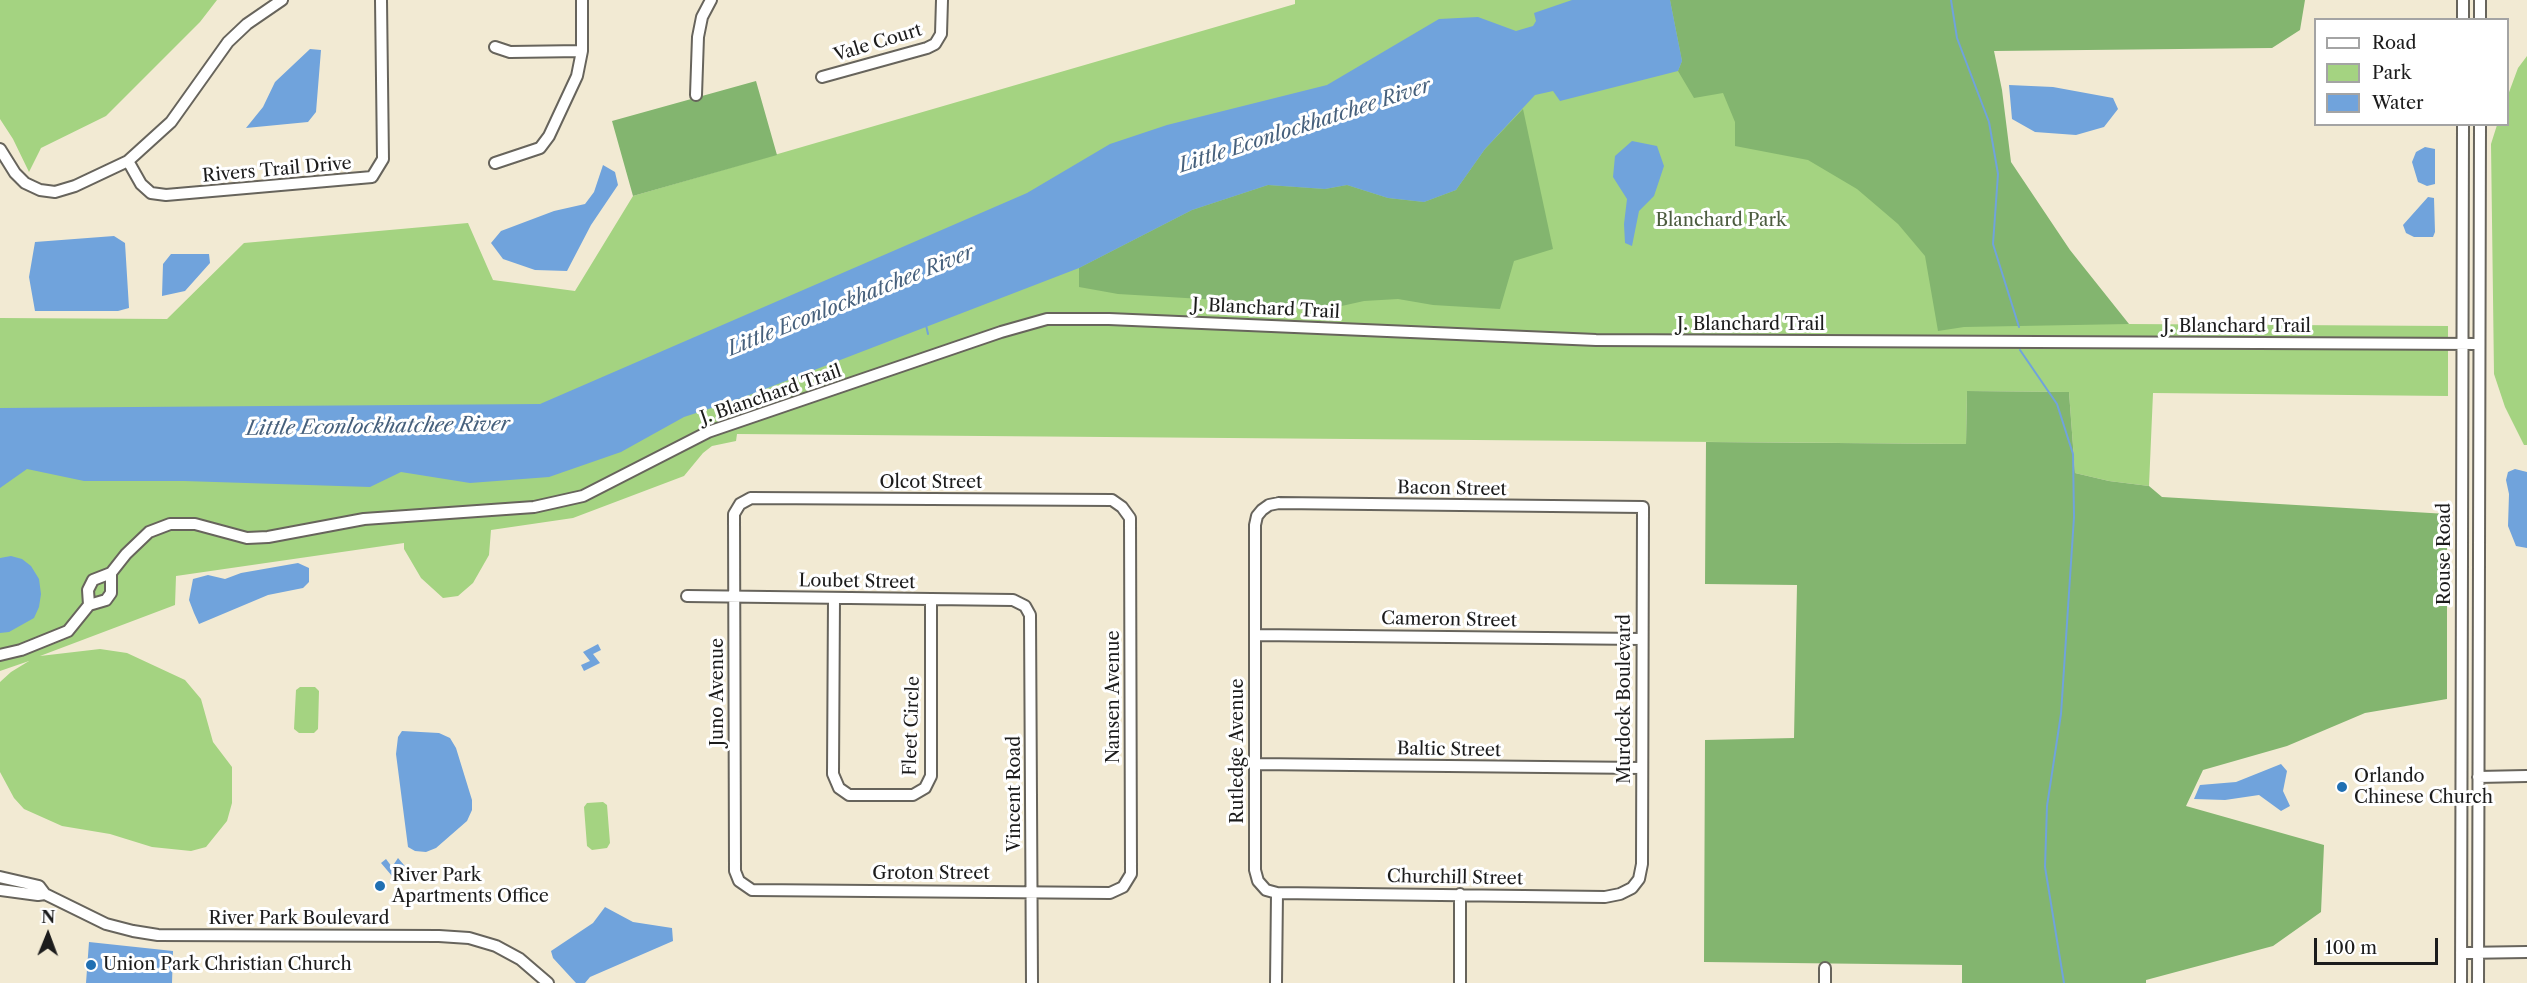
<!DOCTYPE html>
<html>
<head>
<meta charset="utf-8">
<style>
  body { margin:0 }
  #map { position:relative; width:2527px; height:983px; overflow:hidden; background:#f2ead3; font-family:"Libre Caslon Text",serif }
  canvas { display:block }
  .legend { position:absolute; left:2314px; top:18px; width:195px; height:108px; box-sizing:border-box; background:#fff; border:2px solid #a4a4a4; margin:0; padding:8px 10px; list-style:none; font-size:18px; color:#1c1c1c }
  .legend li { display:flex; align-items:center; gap:12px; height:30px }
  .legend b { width:30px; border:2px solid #a4a4a4 }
  .north { position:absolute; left:18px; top:905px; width:60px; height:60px; -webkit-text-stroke:4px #fff; paint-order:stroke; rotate:1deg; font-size:16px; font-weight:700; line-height:24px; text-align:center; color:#1c1c1c }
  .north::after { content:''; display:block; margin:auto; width:21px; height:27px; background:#1c1c1c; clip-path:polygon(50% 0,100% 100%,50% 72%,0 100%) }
  .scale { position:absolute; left:2314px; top:938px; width:124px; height:27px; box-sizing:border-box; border:3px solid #1c1c1c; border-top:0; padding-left:8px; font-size:18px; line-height:21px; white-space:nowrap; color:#1c1c1c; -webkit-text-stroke:4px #fff; paint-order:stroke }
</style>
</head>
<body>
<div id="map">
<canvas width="2527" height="983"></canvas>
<ul class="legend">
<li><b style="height:8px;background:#fff"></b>Road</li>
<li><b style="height:16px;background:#a4d381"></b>Park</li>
<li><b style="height:16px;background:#70a3dc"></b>Water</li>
</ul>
<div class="north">N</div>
<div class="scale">100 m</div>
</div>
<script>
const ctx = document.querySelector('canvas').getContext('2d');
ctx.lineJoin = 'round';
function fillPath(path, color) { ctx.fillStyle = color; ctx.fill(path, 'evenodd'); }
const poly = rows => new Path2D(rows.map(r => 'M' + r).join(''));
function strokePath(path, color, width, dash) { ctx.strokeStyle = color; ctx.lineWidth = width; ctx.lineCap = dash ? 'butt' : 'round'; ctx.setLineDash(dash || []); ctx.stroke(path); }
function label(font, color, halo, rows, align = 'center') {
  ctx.font = font + ' "Libre Caslon Text",serif'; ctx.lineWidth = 6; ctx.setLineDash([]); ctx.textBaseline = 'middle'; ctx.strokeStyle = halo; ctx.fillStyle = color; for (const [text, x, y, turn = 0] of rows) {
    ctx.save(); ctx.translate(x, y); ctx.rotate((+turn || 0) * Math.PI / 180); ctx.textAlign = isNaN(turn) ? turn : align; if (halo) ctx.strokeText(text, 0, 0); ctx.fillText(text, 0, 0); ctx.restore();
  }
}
const green = poly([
  [0,0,217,0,200,22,106,116,41,148,29,172,13,139,0,119],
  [1295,0,1974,0,1969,323,2448,326,2448,396,2153,393,2149,486,2109,481,2075,473,2069,392,1967,391,1966,444,737,434,736,441,712,446,703,453,684,476,573,518,491,530,489,555,473,583,458,596,443,598,421,578,404,549,404,543,176,576,175,605,40,656,100,649,127,653,185,680,201,699,213,742,232,767,232,803,227,821,206,847,191,851,152,847,110,834,62,826,24,809,14,798,0,772,0,682,11,672,29,661,0,671,0,318,167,319,244,243,468,223,493,280,575,291,633,196,1295,4],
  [2527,56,2527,445,2524,445,2505,407,2494,374,2491,144,2497,125,2508,124,2508,95,2518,68],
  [300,687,315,687,319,691,318,729,314,733,299,733,294,729,296,690],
  [603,802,607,805,610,843,607,848,592,850,587,846,584,807,587,803]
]);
const forest = poly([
  [1670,0,2305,0,2300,30,2272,48,1994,51,2002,90,2011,162,2070,250,2129,324,1964,327,1938,331,1925,256,1898,224,1857,189,1808,160,1735,146,1735,122,1723,93,1694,98,1678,71,1682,61],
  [756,81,777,155,633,196,612,121],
  [1523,109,1553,249,1514,261,1500,309,1433,305,1398,299,1364,301,1337,307,1118,294,1079,287,1079,268,1192,210,1268,185,1325,189,1347,185,1388,198,1424,202,1456,190,1485,149],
  [1967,391,2069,392,2075,473,2109,481,2149,486,2162,497,2447,514,2447,699,2365,713,2287,746,2203,770,2186,806,2324,845,2321,912,2273,946,2146,980,2146,983,1962,983,1962,965,1704,962,1705,740,1794,738,1797,585,1705,584,1706,442,1966,444]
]);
const water = poly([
  [1572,0,1670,0,1682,61,1678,71,1560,101,1553,91,1535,95,1485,149,1456,190,1424,202,1388,198,1347,185,1325,189,1268,185,1192,210,1079,268,739,399,684,417,621,452,549,477,470,483,401,472,370,487,184,481,84,481,27,469,0,488,0,408,540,404,1027,193,1110,144,1167,125,1327,85,1439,19,1478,17,1516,31,1533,26,1536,21,1534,13],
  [310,49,321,50,316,112,308,122,246,128,263,107,275,82],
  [2009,85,2053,87,2113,98,2118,109,2104,127,2076,135,2035,132,2012,119],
  [1632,141,1657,146,1664,166,1654,196,1639,211,1632,246,1625,243,1624,224,1627,199,1613,177,1615,156],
  [2425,147,2435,149,2435,184,2427,186,2418,182,2412,162,2416,152],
  [603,165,615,172,618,185,591,225,567,271,535,270,503,259,491,243,501,231,554,211,585,204,594,192],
  [2428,197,2434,198,2435,232,2433,237,2414,237,2406,233,2403,225],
  [114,236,125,243,129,308,118,311,35,311,29,277,35,242],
  [171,254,209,254,210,263,185,291,162,296,163,264],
  [2515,469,2527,472,2527,548,2516,546,2508,526,2509,494,2506,480,2508,472],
  [11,556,22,559,31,566,39,579,41,594,39,607,34,618,9,632,0,633,0,558],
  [298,563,309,568,309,582,303,588,268,595,199,624,194,613,189,600,193,579,208,575,225,579,241,573],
  [598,644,601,650,593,654,600,663,584,671,581,665,590,661,583,652],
  [402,731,439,733,450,738,456,748,472,800,472,810,467,821,436,848,426,852,415,851,408,847,396,754,398,737],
  [2281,764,2287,771,2283,791,2290,806,2281,811,2259,795,2225,800,2194,799,2200,785,2236,782],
  [398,858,409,871,405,875,399,868,392,876,381,863,386,859,392,867],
  [605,907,633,922,672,928,673,941,590,977,585,983,576,983,553,958,551,951,593,923],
  [89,942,173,951,172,983,86,983]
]);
const stream = poly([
  [1951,0,1957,38,1989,122,1998,174,1993,244,2019,327],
  [926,325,928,334],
  [2020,350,2057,404,2073,454,2074,517,2061,714,2047,806,2045,867,2064,983]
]);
const minor = poly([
  [2463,20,2463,0],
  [2480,20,2480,0],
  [495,47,510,52,582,51],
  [822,77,927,48,935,44,941,34,942,0],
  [696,95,698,37,702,17,711,0],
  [0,149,15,173,25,183,40,190,55,192,75,186,128,161,171,122,228,42,247,24,282,0],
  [128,161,141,184,151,193,166,195,372,177,383,159,381,0],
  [495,163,540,148,549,136,577,76,582,51,582,0],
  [751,498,1112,500,1122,507,1130,518,1131,874,1123,887,1110,893,752,890,739,881,735,871,734,514,740,504,751,498],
  [1279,503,1643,507,1642,864,1639,879,1632,888,1620,894,1605,897,1277,893,1266,890,1258,881,1255,870,1255,525,1257,516,1262,510,1269,505,1279,503],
  [687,596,1013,600,1025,606,1030,615,1032,983],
  [834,598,833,774,839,788,849,795,913,795,925,788,931,776,931,599],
  [89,605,88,590,93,580,111,573,126,554,149,532,170,524,195,524,247,538,268,537,364,519,534,507,583,496,708,432,1001,332,1047,319,1109,319,1596,340,2479,344],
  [1255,635,1642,639],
  [0,655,21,650,68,631,89,605,106,600,111,593,111,573],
  [1255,764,1642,768],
  [2478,777,2527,776],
  [0,877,39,886,45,894,106,924,133,931,158,935,439,936,469,938,496,946,520,959,548,983],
  [0,890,38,895,45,894],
  [2461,953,2527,952],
  [1276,983,1277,893],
  [1460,983,1460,894],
  [1825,983,1825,968],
  [2461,983,2463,124],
  [2478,983,2480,124]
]);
const markers = [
  [2342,787,6,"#1f6fb2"],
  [380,886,6,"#1f6fb2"],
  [91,965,6,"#1f6fb2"]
];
const streetNames = [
  ["Vale Court",878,43,-17],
  ["Rivers Trail Drive",277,170,-5],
  ["J. Blanchard Trail",1266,309,3],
  ["J. Blanchard Trail",1751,325],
  ["J. Blanchard Trail",2237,327],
  ["J. Blanchard Trail",771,395,-19],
  ["Olcot Street",931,483],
  ["Bacon Street",1452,489,1],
  ["Rouse Road",2445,554,-90],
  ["Loubet Street",857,582,1],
  ["Cameron Street",1449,620,1],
  ["Juno Avenue",718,692,-90],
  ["Nansen Avenue",1114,697,-90],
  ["Murdock Boulevard",1625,699,-90],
  ["Fleet Circle",912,726,-88],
  ["Baltic Street",1449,750,1],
  ["Rutledge Avenue",1238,751,-90],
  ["Vincent Road",1015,794,-90],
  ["Groton Street",931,874],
  ["Churchill Street",1455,878,1],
  ["River Park Boulevard",299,919]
];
const parkNames = [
  ["Blanchard Park",1721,221]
];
const poiNames = [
  ["Orlando",2354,777],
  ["Chinese Church",2354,798],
  ["River Park",392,876],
  ["Apartments Office",392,897],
  ["Union Park Christian Church",103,965]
];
const waterNames = [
  ["Little Econlockhatchee River",1305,126,-18],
  ["Little Econlockhatchee River",851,301,-22],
  ["Little Econlockhatchee River",378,427,-1]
];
fillPath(green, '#a4d381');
fillPath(forest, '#83b56f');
fillPath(water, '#70a3dc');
strokePath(stream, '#70a3dc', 2);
strokePath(minor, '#67645c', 14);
strokePath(minor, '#fff', 10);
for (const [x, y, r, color] of markers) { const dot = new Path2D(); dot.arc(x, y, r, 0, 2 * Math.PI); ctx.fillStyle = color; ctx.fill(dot); strokePath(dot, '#fff', 2); }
label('18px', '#1c1c1c', '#fff', streetNames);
label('18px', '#4c5c3f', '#fff', parkNames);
label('18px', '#1c1c1c', '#fff', poiNames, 'left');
label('italic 20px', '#46607c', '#fff', waterNames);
</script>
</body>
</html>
